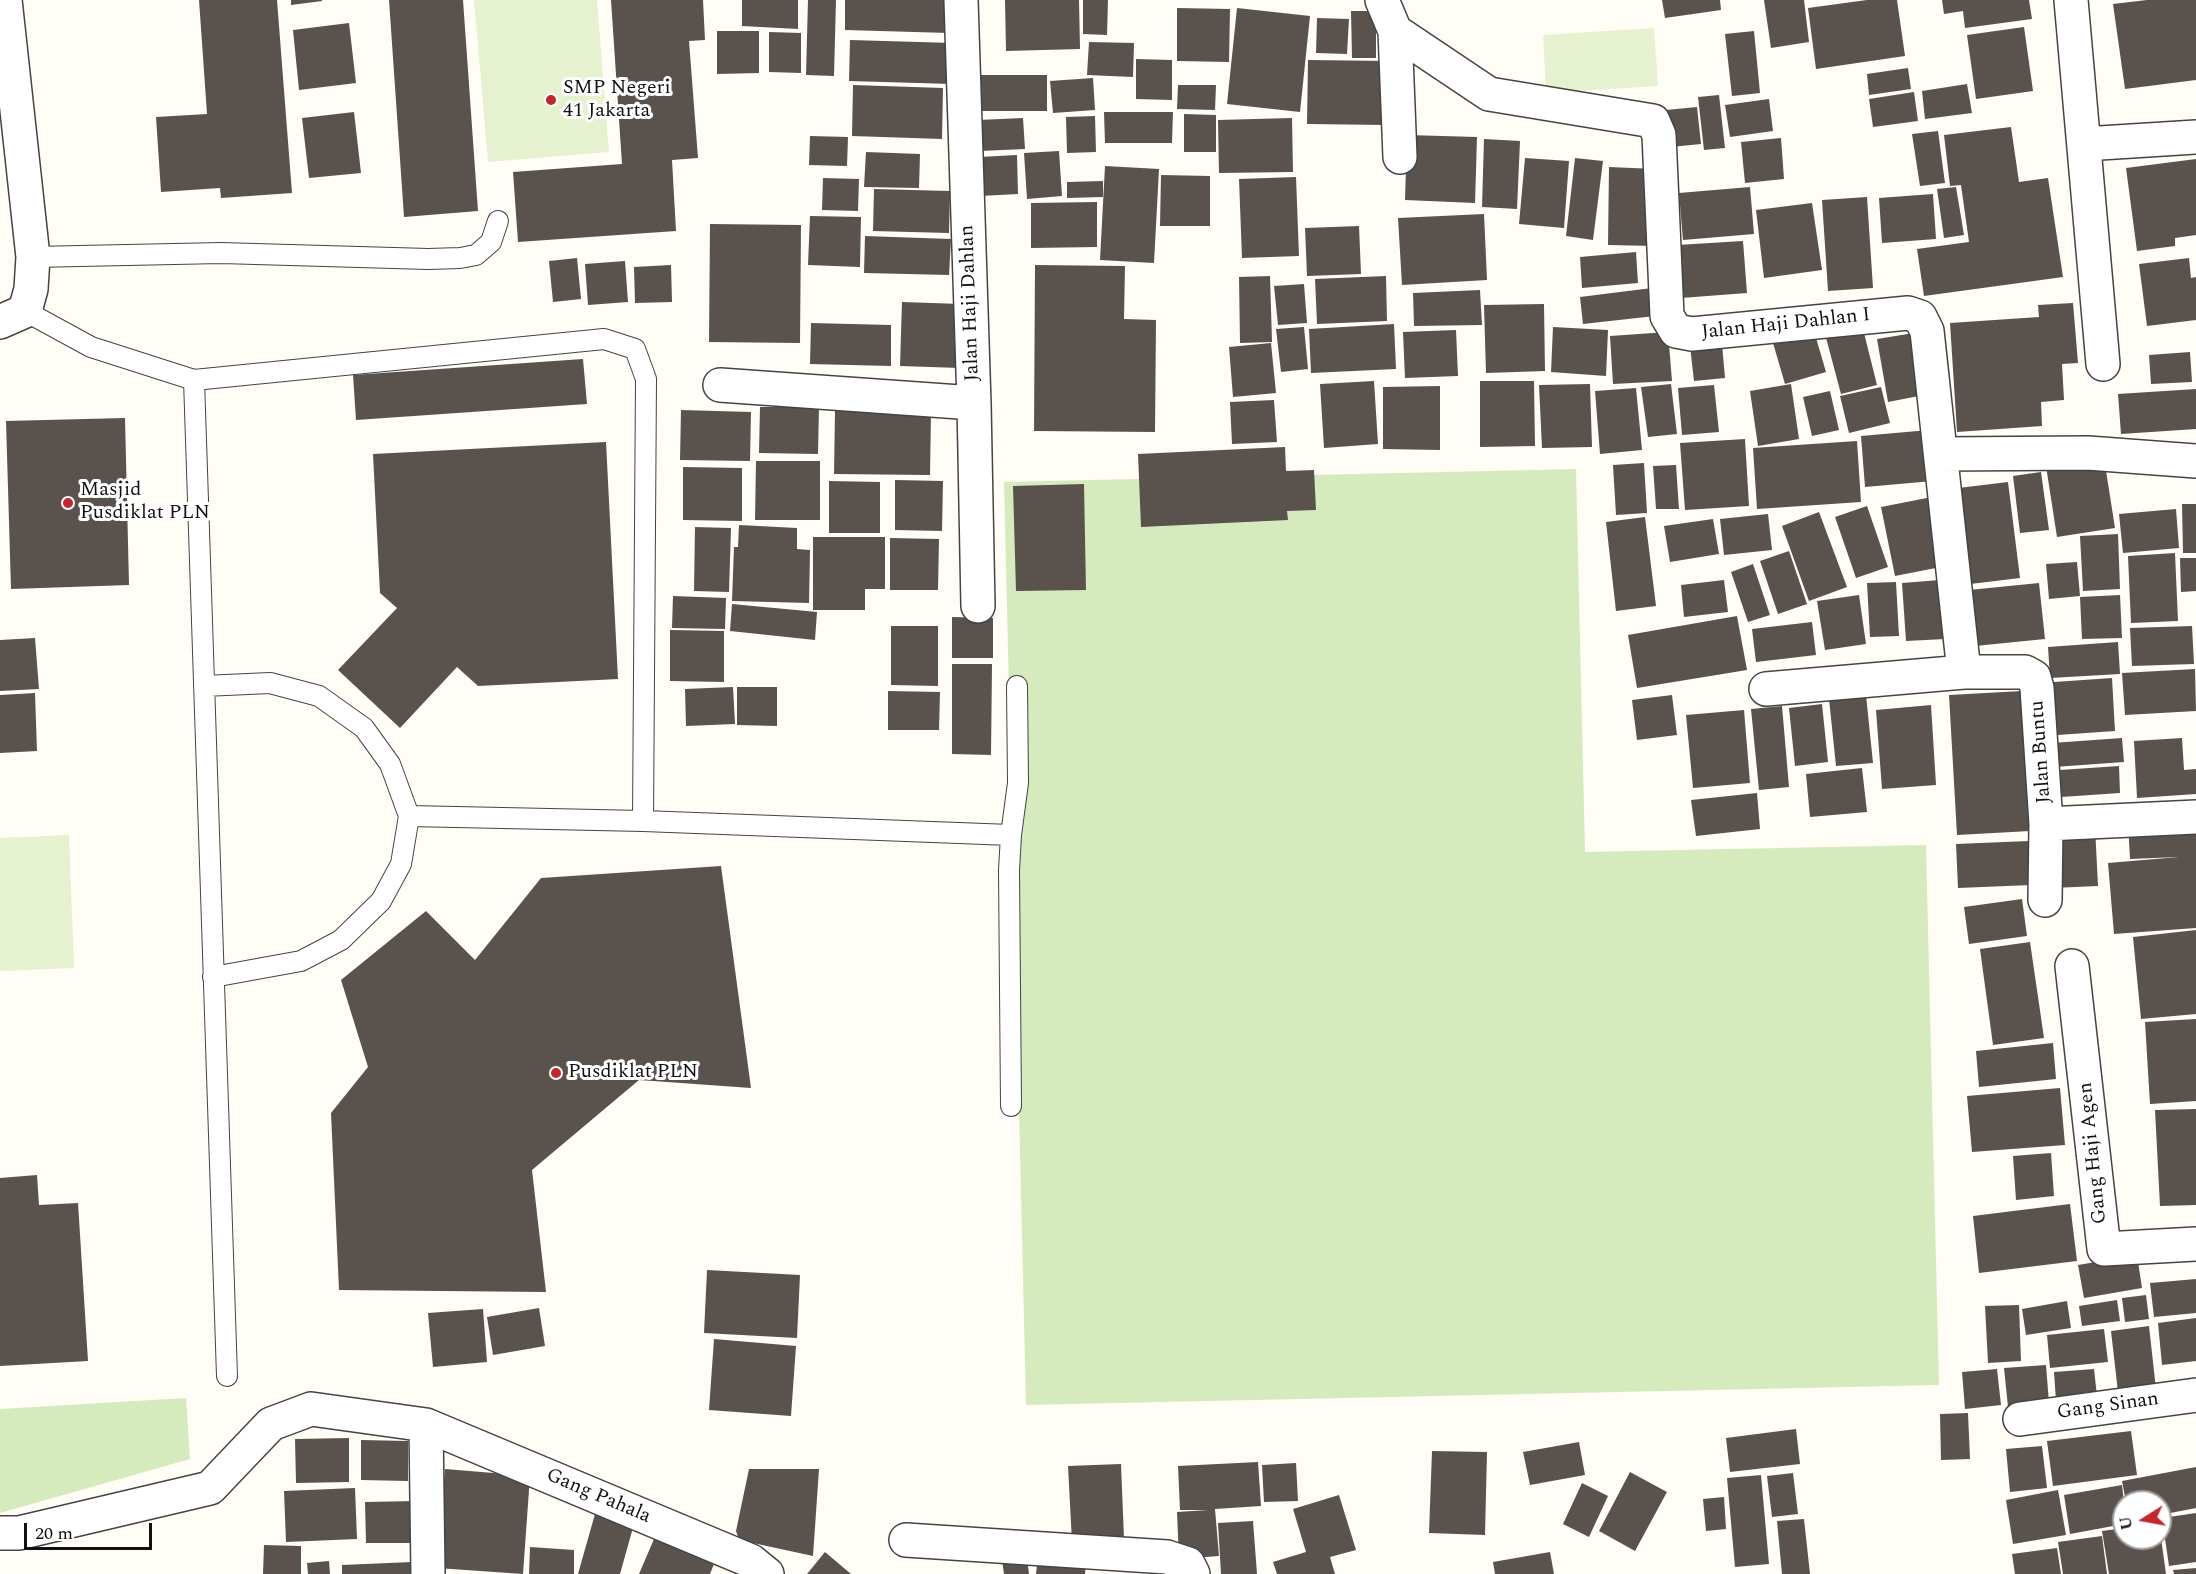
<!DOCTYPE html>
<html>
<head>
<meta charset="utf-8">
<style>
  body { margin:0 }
  #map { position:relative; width:2196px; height:1574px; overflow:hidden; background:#fffdf5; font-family:Spectral,serif }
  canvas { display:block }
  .north { position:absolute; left:2112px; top:1490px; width:60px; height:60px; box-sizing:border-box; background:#fff; border:2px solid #a0a0a0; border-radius:50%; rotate:259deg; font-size:16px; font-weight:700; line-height:24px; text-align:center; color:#111 }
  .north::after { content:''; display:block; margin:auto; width:21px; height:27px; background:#c4262e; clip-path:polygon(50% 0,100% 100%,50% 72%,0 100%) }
  .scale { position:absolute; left:24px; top:1523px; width:128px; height:27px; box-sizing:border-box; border:3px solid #111; border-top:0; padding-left:8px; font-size:18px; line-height:21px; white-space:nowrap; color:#111; -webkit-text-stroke:4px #fff; paint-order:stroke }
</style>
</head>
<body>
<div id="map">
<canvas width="2196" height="1574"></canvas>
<div class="north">U</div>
<div class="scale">20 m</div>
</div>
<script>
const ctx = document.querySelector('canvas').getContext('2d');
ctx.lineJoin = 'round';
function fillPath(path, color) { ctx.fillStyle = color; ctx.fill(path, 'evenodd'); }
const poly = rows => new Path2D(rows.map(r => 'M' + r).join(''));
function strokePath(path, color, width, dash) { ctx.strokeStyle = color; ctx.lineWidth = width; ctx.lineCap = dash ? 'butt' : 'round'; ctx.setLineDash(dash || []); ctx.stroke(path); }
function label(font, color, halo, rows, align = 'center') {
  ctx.font = font + ' Spectral,serif'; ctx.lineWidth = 6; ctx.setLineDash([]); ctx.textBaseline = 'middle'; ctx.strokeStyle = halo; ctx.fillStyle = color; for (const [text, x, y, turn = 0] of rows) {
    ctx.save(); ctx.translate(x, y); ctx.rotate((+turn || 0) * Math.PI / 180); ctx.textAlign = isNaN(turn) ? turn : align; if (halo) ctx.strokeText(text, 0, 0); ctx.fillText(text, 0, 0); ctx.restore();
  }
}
const green = poly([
  [1576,469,1585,852,1926,845,1939,1385,1026,1405,1004,482],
  [186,1398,190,1459,0,1513,0,1409]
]);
const pitch = poly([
  [474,0,597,0,609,152,488,162],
  [1654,28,1658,86,1546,93,1543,35],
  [69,835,74,968,0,971,0,838]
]);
const building = poly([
  [199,0,277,0,292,193,221,198,220,188,161,192,156,117,207,114],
  [291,0,322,0,322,1,291,5],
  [389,0,463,0,478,211,404,217],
  [611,0,703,0,705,40,689,41,698,158,672,160,676,231,518,242,513,172,622,164],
  [742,0,798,0,798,29,742,26],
  [808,0,836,0,834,76,806,75],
  [845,0,951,0,949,33,845,30],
  [1005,0,1079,0,1080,49,1006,51],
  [1083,0,1108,0,1107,35,1083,34],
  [1662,0,1720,0,1721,10,1665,18],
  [1764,0,1804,0,1809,42,1771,48],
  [1867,0,1897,0,1905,56,1816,69,1808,8],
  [1942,0,2029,0,2032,19,1965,28,1963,11,1944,14],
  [2147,0,2196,0,2196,80,2125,89,2113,4],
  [1177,8,1230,9,1229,62,1177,61],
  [1237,8,1310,16,1300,112,1227,104],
  [1351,11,1376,11,1376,58,1352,58],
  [1317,18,1349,19,1347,54,1316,53],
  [349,23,356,83,299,90,293,30],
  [2024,27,2033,91,1976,99,1967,35],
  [717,31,759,31,759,73,717,74],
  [1754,31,1760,93,1732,96,1725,34],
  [769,32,801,33,801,73,769,72],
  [850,40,953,43,952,84,849,81],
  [1089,42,1134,43,1133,77,1087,75],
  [1136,59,1172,60,1172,100,1136,99],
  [1308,60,1388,61,1387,125,1307,124],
  [1908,68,1911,89,1869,95,1867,74],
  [980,75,1047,75,1047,111,980,111],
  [1093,78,1095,110,1053,113,1050,81],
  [1967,84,1972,113,1925,119,1922,91],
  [853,85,943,88,942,139,852,136],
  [1178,85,1216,85,1215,110,1177,109],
  [1914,92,1918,121,1873,127,1869,99],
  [1719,95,1725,148,1704,150,1698,97],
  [1769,99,1773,131,1730,137,1725,105],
  [1697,107,1701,144,1671,147,1666,110],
  [354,112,361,173,309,178,302,118],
  [1104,112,1173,112,1172,143,1105,143],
  [1184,114,1216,115,1216,152,1184,152],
  [1095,116,1096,152,1067,153,1066,117],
  [1023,118,1025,149,980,151,978,120],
  [1292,118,1293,172,1219,173,1218,120],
  [2011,127,2019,182,2048,178,2063,277,1924,296,1917,249,1969,242,1961,185,1950,186,1944,135],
  [1938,131,1945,183,1920,186,1912,134],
  [1407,135,1477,137,1475,203,1405,200],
  [810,136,848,137,847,166,809,165],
  [1781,138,1784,179,1745,183,1741,142],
  [1484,139,1520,141,1517,209,1482,207],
  [1059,151,1062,196,1027,199,1024,153],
  [866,152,920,154,919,188,864,187],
  [1017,155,1018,194,980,196,979,157],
  [1525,158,1569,161,1564,228,1519,224],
  [1575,158,1603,161,1593,240,1566,236],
  [2196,159,2196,235,2175,238,2175,246,2137,251,2126,168],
  [1105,166,1159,169,1154,263,1100,260],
  [1609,167,1656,169,1654,246,1608,245],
  [1161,175,1210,176,1210,226,1160,226],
  [1296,177,1299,256,1242,258,1239,179],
  [823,178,859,179,858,211,822,210],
  [1103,181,1103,197,1067,198,1067,182],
  [1750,187,1754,234,1683,240,1679,193],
  [1956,187,1964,235,1944,238,1937,189],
  [874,189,950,191,949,233,873,231],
  [1933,194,1936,239,1882,243,1879,198],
  [1867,197,1873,288,1828,291,1822,200],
  [1097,202,1097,247,1031,248,1031,203],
  [1812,203,1822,270,1764,278,1756,210],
  [1484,214,1487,280,1402,285,1398,218],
  [810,216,861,217,860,267,808,265],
  [710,224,801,225,800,343,709,342],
  [1359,226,1361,274,1307,276,1305,228],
  [865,236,951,239,949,275,864,273],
  [1743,241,1747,293,1681,298,1677,245],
  [1636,252,1638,283,1582,288,1580,257],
  [577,258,581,299,553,302,549,261],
  [2189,258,2191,278,2196,277,2196,320,2147,326,2139,264],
  [625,261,628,302,588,305,585,264],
  [671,265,672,302,635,303,634,267],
  [1035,265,1125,266,1124,319,1156,320,1155,432,1034,431],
  [1270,276,1272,342,1240,343,1239,277],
  [1386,276,1387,321,1317,324,1315,279],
  [1304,284,1307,323,1278,325,1274,286],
  [1652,288,1655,316,1583,324,1580,297],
  [1480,290,1482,325,1414,326,1413,293],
  [902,302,961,304,960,368,900,366],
  [2073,303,2078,363,2062,364,2064,400,2041,402,2042,426,1957,432,1950,323,2039,317,2038,305],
  [1544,304,1545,371,1486,373,1484,305],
  [811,323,891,325,891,366,810,364],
  [1394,324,1396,369,1311,373,1309,329],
  [1862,325,1877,385,1841,394,1825,334],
  [1304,327,1308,369,1281,372,1276,329],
  [1553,327,1608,330,1606,376,1551,372],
  [1456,330,1458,376,1405,378,1403,332],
  [1814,331,1826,372,1785,384,1773,343],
  [1668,332,1672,381,1613,384,1610,336],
  [1914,333,1924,395,1888,402,1877,339],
  [1271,343,1276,393,1233,397,1229,347],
  [1722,344,1725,378,1694,381,1690,346],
  [2190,352,2192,382,2151,384,2149,355],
  [583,359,587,404,356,420,353,375],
  [1374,381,1378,444,1324,448,1320,384],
  [1480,381,1534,381,1535,446,1480,447],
  [1590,384,1592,447,1542,448,1539,385],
  [1671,384,1677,434,1648,437,1641,387],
  [1791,384,1799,439,1758,446,1750,391],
  [1714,385,1719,432,1682,435,1678,388],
  [1440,386,1440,450,1383,449,1383,387],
  [1881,387,1890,423,1849,433,1840,396],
  [1636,388,1642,450,1600,454,1595,391],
  [2196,389,2196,429,2121,434,2118,394],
  [1830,391,1839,430,1812,436,1803,397],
  [1274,400,1277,442,1232,444,1230,402],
  [760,407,819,407,818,454,759,453],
  [681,410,751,412,750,461,680,460],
  [835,411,931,412,930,475,834,474],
  [125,418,129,585,11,589,6,421],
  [1929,430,1933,481,1865,487,1861,436],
  [1745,439,1749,506,1685,510,1680,443],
  [1857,441,1861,502,1757,509,1753,448],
  [606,442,618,679,478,686,457,667,400,728,338,670,397,608,380,593,373,454],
  [1285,447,1286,471,1314,470,1316,510,1287,511,1288,520,1141,527,1138,454],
  [2104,458,2115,528,2057,537,2046,466],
  [756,461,820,461,820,520,755,520],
  [1644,463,1647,513,1616,515,1613,465],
  [1676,465,1679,509,1656,509,1653,466],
  [683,467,742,468,742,521,683,520],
  [2041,472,2049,530,2020,533,2013,476],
  [895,480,943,481,942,531,895,530],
  [829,481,880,482,880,533,829,533],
  [2008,482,2020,578,1962,585,1950,489],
  [1084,484,1086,590,1016,591,1013,486],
  [1932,497,1946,566,1895,576,1881,507],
  [2182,504,2196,504,2196,553,2183,553],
  [1867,506,1888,567,1856,578,1835,517],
  [2176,509,2179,548,2123,553,2119,514],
  [1819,512,1847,587,1809,601,1782,526],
  [1768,514,1772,550,1724,555,1720,519],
  [1645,517,1656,606,1616,611,1606,522],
  [1713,519,1719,554,1670,562,1664,526],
  [739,525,797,528,797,549,810,550,809,603,732,601,734,547,738,547],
  [695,527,731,528,729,592,694,591],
  [2118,534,2120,589,2083,591,2080,536],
  [813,537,885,537,885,589,865,589,865,610,813,610],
  [890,538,939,539,938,590,890,590],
  [1789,551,1807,604,1778,614,1760,561],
  [2175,553,2178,621,2131,623,2128,556],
  [2180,558,2196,558,2196,591,2181,592],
  [2077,562,2080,596,2049,599,2046,564],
  [1753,564,1770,615,1748,622,1731,572],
  [1724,580,1728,612,1684,617,1681,585],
  [1940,580,1945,639,1906,641,1902,583],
  [1896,582,1899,636,1870,637,1867,583],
  [2039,583,2045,639,1965,647,1959,591],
  [1859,595,1866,644,1825,650,1817,601],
  [2120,595,2122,638,2082,639,2080,597],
  [673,596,726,598,725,629,672,628],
  [732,604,817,612,815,640,730,631],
  [1737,616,1747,670,1637,688,1628,635],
  [952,617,993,618,993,658,952,658],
  [1812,622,1816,655,1756,662,1752,629],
  [891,626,938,626,938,686,891,685],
  [2192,626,2194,664,2132,666,2130,628],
  [670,630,724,631,724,682,670,681],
  [35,638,39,689,0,691,0,640],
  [2118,642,2120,674,2050,678,2048,647],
  [952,664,992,664,991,755,952,754],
  [2195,669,2196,711,2125,715,2122,673],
  [2112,678,2115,731,2043,736,2040,683],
  [733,687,735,724,686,726,685,689],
  [737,687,777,687,777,726,737,725],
  [888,691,940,692,939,730,888,730],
  [2022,691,2030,831,1957,835,1949,695],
  [35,693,37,751,0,753,0,695],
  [1672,695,1677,735,1637,740,1632,700],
  [1866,695,1873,763,1836,766,1829,699],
  [1822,704,1828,762,1795,766,1789,708],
  [1931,705,1936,785,1882,789,1876,710],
  [1782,706,1789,787,1759,790,1751,709],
  [1744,710,1750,783,1693,788,1686,715],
  [2122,738,2124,762,2054,767,2052,743],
  [2182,738,2184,770,2196,769,2196,794,2137,798,2134,741],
  [2119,766,2120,793,2046,798,2045,771],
  [1862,768,1867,812,1810,817,1806,774],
  [1757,793,1760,829,1696,836,1691,800],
  [2196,820,2196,928,2114,934,2108,863,2179,857,2130,859,2128,823],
  [2095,827,2098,886,2052,888,2048,831],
  [2029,841,2031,885,1958,888,1956,844],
  [721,866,751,1088,639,1080,532,1170,546,1292,339,1290,331,1113,368,1067,341,980,426,911,475,960,541,878],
  [2022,899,2027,936,1969,944,1964,907],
  [2196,930,2196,1014,2141,1019,2133,937],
  [2030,942,2044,1038,1993,1045,1980,949],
  [2196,1019,2196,1101,2150,1104,2145,1022],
  [2053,1043,2056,1079,1979,1087,1976,1051],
  [2060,1088,2065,1145,1972,1152,1967,1096],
  [2196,1109,2196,1205,2160,1206,2155,1110],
  [2051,1153,2054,1196,2016,1200,2013,1156],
  [37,1175,39,1205,78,1203,88,1361,0,1366,0,1178],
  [2070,1204,2077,1261,1979,1273,1973,1216],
  [2137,1255,2142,1288,2084,1298,2078,1265],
  [707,1270,800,1275,797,1338,704,1333],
  [2196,1279,2196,1313,2154,1317,2150,1283],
  [2146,1295,2149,1319,2125,1322,2122,1298],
  [2117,1300,2120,1321,2082,1326,2079,1306],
  [2067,1301,2071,1328,2026,1335,2022,1309],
  [2019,1305,2021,1361,1988,1363,1985,1306],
  [539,1308,545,1346,493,1355,487,1317],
  [483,1309,487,1362,433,1367,428,1313],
  [2196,1318,2196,1361,2162,1365,2158,1323],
  [2149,1326,2156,1389,2118,1392,2111,1331],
  [2104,1329,2108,1362,2050,1368,2047,1335],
  [714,1339,796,1346,791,1416,709,1410],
  [2046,1365,2049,1403,2008,1407,2004,1368],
  [1997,1369,2001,1405,1965,1409,1962,1372],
  [2094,1369,2097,1396,2056,1401,2054,1372],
  [1968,1413,1970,1459,1941,1460,1940,1414],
  [1796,1429,1800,1464,1730,1472,1726,1438],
  [2131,1431,2137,1475,2053,1486,2047,1441],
  [349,1438,349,1482,296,1483,295,1439],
  [361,1440,408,1441,408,1481,361,1480],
  [1579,1442,1585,1475,1530,1485,1523,1452],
  [2042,1446,2047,1488,2010,1492,2006,1449],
  [1432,1451,1487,1452,1485,1535,1429,1533],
  [1258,1462,1261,1506,1215,1509,1219,1556,1179,1559,1177,1512,1208,1510,1180,1510,1178,1466],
  [1296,1463,1298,1501,1264,1502,1262,1465],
  [1121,1464,1124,1539,1072,1542,1068,1466],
  [2196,1467,2196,1508,2160,1515,2160,1502,2126,1502,2122,1481],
  [445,1469,530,1476,523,1574,437,1568],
  [749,1469,819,1469,813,1556,739,1540,736,1531],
  [1630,1472,1667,1492,1635,1551,1599,1531],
  [1793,1473,1798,1514,1772,1517,1767,1476],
  [1761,1475,1769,1564,1735,1567,1727,1478],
  [1582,1483,1608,1496,1589,1537,1563,1524],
  [2122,1485,2124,1502,2124,1524,2070,1534,2064,1495],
  [355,1488,357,1539,286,1542,284,1491],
  [2058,1490,2066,1535,2013,1544,2006,1500],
  [1339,1495,1356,1550,1330,1557,1335,1574,1277,1574,1273,1562,1306,1552,1293,1509],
  [1724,1497,1726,1529,1706,1531,1703,1499],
  [416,1501,416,1543,366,1543,365,1502],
  [2196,1513,2196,1562,2169,1566,2162,1518],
  [595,1514,634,1524,620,1574,578,1574],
  [1804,1519,1810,1574,1782,1574,1777,1521],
  [1253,1521,1257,1574,1221,1574,1218,1523],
  [2124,1528,2124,1538,2161,1538,2166,1574,2109,1574,2102,1531],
  [2102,1536,2107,1574,2063,1574,2058,1542],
  [654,1539,714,1564,710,1574,639,1574],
  [264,1545,301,1546,301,1574,263,1574],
  [530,1547,574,1550,574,1574,529,1574],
  [2057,1548,2061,1574,2015,1574,2012,1554],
  [825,1552,851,1574,807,1574],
  [1550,1552,1554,1574,1495,1574,1493,1562],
  [1038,1556,1086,1560,1085,1574,1036,1574],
  [1027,1558,1029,1574,1004,1574,1002,1560],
  [329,1561,330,1574,308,1574,307,1563],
  [412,1562,412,1574,342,1574,342,1565],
  [2196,1568,2196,1574,2174,1574,2173,1570]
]);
const lane = poly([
  [33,257,221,253,428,259,460,258,476,255,491,242,498,221],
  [25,311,91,347,194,380,227,1376],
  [194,380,604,339,635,349,646,379,643,821],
  [204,686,270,683,319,696,364,728,390,764,409,816,401,864,381,901,341,940,301,961,213,977],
  [409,816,643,821,1011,835],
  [1011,1106,1009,870,1011,835,1018,783,1017,686]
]);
const street = poly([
  [961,0,974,403,978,606],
  [1382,0,1395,31,1489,94,1653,121,1659,135,1667,316,1676,331,1692,334,1908,313,1920,317,1927,331,1964,672],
  [2071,0,2103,364],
  [1395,31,1400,157],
  [2084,144,2196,137],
  [0,322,25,311,31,289,33,257,5,0],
  [720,385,974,403],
  [1941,454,2088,453,2196,461],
  [1766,689,1964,672,2025,672,2034,677,2037,688,2046,824,2045,900],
  [2046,824,2196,817],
  [2072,966,2104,1249,2196,1244],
  [2020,1419,2196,1395],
  [426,1425,428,1574],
  [0,1533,19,1533,210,1488,271,1424,311,1409,426,1425,751,1561,767,1574],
  [906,1540,1167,1557,1188,1564,1193,1574]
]);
const markers = [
  [551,100,6,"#c4262e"],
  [68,503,6,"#c4262e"],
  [556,1073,6,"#c4262e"]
];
const poiNames = [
  ["SMP Negeri",563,89],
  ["41 Jakarta",563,112],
  ["Masjid",80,491],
  ["Pusdiklat PLN",80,514],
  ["Pusdiklat PLN",568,1073]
];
const streetNames = [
  ["Jalan Haji Dahlan",971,303,-92],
  ["Jalan Haji Dahlan I",1786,325,-6],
  ["Jalan Buntu",2042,752,-94],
  ["Gang Haji Agen",2094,1153,-96],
  ["Gang Sinan",2108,1407,-8],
  ["Gang Pahala",598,1497,23]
];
fillPath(green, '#d5ebbd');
fillPath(pitch, '#e6f2cf');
fillPath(building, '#5a524d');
strokePath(lane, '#444', 22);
strokePath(street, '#444', 36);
strokePath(lane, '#fff', 20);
strokePath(street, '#fff', 33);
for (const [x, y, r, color] of markers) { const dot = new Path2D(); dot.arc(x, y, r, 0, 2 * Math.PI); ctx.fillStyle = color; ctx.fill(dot); strokePath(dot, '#fff', 2); }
label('20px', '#111', '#fff', poiNames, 'left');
label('20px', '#111', '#fff', streetNames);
</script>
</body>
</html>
